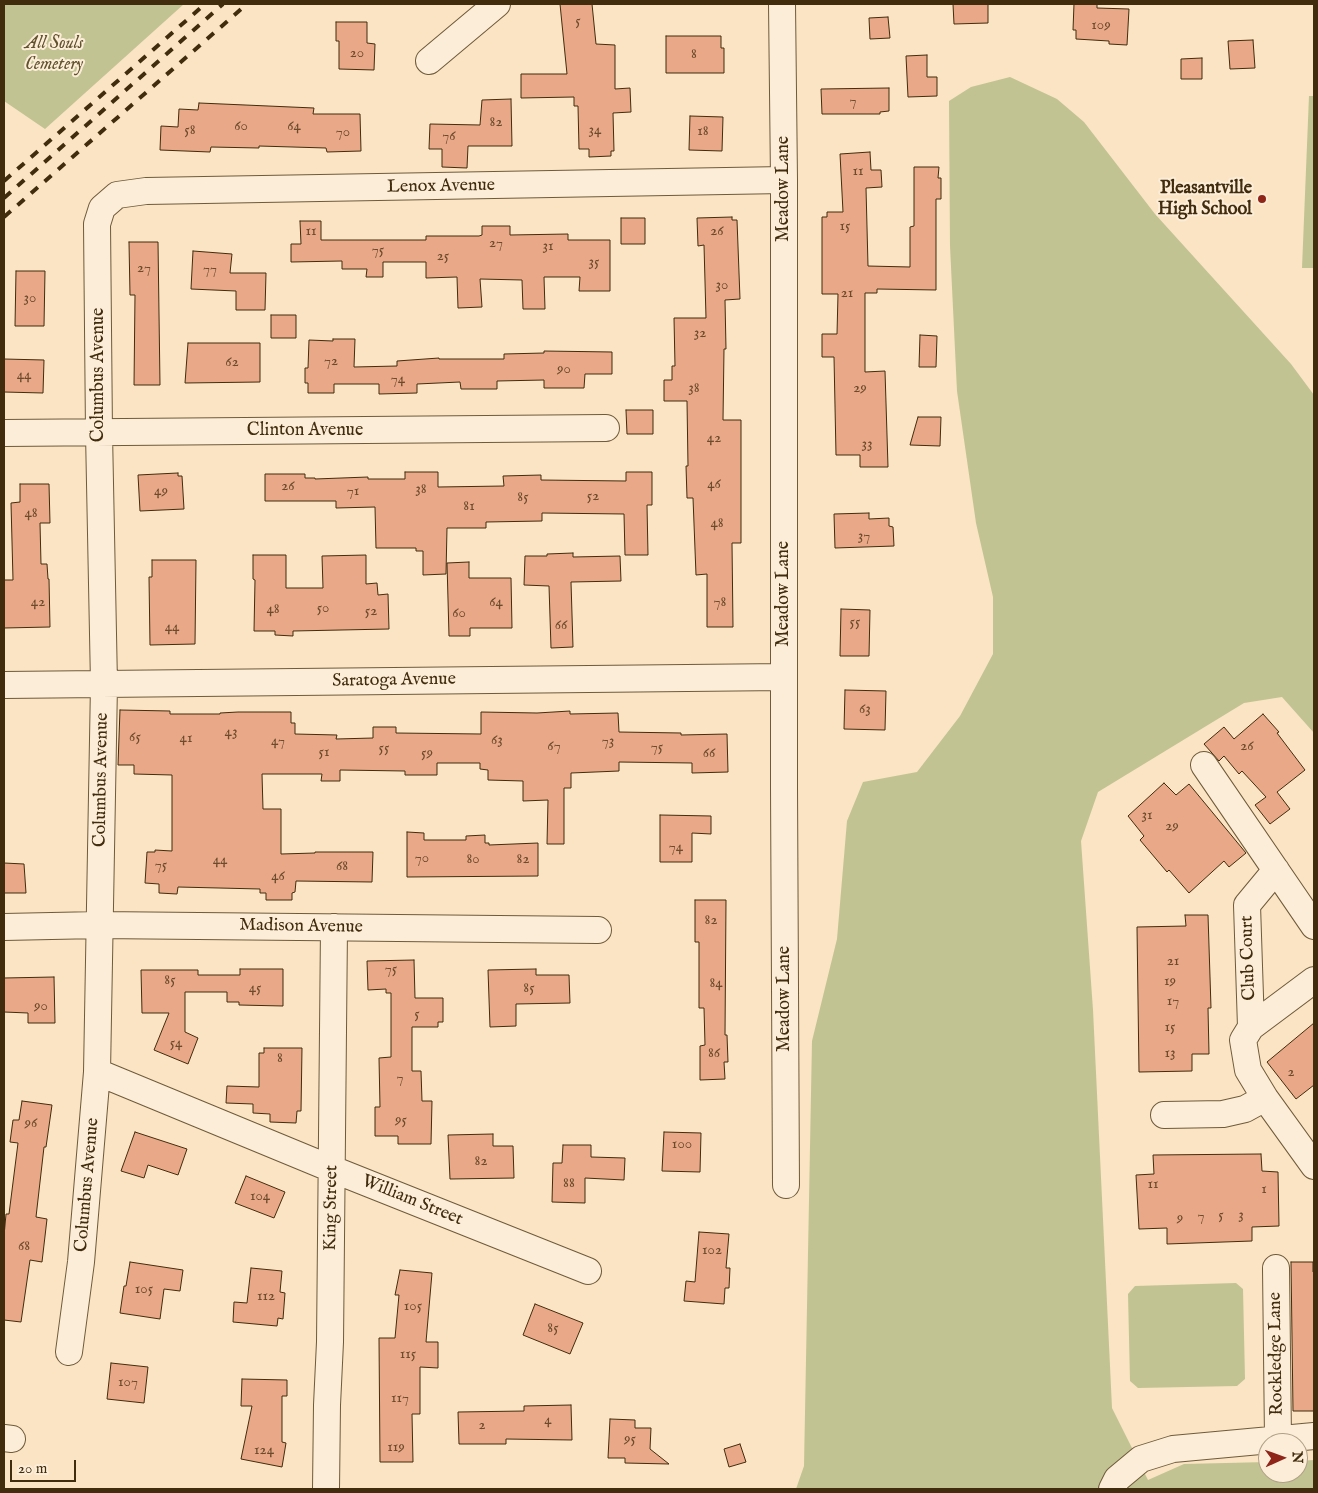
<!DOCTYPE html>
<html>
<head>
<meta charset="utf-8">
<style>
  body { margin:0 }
  #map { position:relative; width:1318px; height:1493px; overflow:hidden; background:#fae4c3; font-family:"IM FELL English",serif }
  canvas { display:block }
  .frame { position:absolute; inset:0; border:5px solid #412c0d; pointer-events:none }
  .north { position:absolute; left:1258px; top:1433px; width:50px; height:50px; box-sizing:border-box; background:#fcedd8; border:1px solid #b1a087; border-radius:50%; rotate:88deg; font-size:14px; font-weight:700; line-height:20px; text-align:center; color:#412c0d }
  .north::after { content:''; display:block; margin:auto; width:18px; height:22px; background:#8f2418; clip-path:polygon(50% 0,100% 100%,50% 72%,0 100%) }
  .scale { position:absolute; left:10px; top:1460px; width:66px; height:22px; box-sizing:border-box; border:2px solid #412c0d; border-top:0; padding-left:6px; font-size:15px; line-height:18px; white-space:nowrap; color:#412c0d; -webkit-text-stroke:4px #fcedd8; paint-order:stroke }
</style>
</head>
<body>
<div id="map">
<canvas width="1318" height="1493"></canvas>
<div class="frame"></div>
<div class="north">N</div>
<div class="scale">20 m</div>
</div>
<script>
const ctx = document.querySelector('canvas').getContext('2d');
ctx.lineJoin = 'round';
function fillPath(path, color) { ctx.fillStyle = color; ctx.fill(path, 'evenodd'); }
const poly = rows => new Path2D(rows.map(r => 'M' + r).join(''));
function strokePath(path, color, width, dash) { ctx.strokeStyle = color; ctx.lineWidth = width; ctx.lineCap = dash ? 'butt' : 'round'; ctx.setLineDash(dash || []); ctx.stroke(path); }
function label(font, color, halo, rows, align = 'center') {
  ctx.font = font + ' "IM FELL English",serif'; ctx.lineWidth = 4; ctx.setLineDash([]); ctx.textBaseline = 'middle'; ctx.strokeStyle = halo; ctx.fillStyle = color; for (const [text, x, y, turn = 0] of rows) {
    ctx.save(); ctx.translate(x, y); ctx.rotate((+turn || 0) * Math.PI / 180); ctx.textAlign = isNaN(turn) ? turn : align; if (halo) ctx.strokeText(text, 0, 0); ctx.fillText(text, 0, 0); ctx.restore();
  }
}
const green = poly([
  [4,4,184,4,45,129,4,101],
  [1010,77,1057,99,1084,122,1155,214,1291,364,1314,395,1314,733,1282,697,1244,703,1098,792,1081,841,1093,1010,1112,1408,1148,1480,1184,1464,1268,1462,1268,1473,1298,1473,1298,1461,1314,1460,1314,1489,796,1489,804,1466,812,1041,837,939,847,821,863,782,917,772,960,716,993,654,993,597,976,523,957,391,950,246,949,101,971,87],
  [1309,96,1314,96,1314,268,1302,268],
  [1236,1283,1243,1289,1245,1379,1237,1386,1138,1388,1130,1381,1128,1294,1135,1286]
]);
const building = poly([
  [560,4,592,4,596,44,615,45,615,89,630,88,631,112,613,113,614,151,611,151,611,156,589,157,589,149,579,149,578,106,574,106,574,97,521,98,521,74,567,74,560,4],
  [953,4,988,4,988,23,954,24,953,4],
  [1074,4,1097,4,1097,8,1129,9,1127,45,1109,44,1109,41,1076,39,1076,30,1073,30,1074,4],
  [888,17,890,38,870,39,869,18,888,17],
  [336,22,367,22,367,43,375,44,374,70,339,69,339,41,336,41,336,22],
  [666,36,721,36,721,48,724,48,724,73,666,73,666,36],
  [1253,40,1255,68,1230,69,1228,41,1253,40],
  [927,55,927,77,937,77,937,96,908,97,906,56,927,55],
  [1202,58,1202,79,1181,79,1181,59,1202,58],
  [889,88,889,111,880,112,880,114,822,114,821,89,889,88],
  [511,99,512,146,468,146,467,168,442,167,442,149,429,149,430,124,480,125,482,100,511,99],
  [199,103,314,108,313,114,360,114,361,151,327,152,326,148,259,146,259,148,211,147,210,152,160,150,161,126,178,127,179,109,198,110,199,103],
  [690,116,723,117,722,151,689,150,690,116],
  [870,152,871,170,881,170,882,187,866,188,868,266,910,267,910,227,914,226,914,167,939,167,938,178,941,178,941,199,936,199,936,290,877,289,877,293,865,293,865,372,885,371,888,467,860,467,860,455,836,455,834,357,822,357,822,334,837,334,838,294,822,294,822,217,827,217,827,212,843,212,840,154,870,152],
  [732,217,732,220,737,220,740,299,725,300,726,349,724,349,723,420,741,420,741,543,732,543,733,627,707,627,707,574,696,575,693,498,687,498,686,466,688,466,687,401,664,401,664,380,672,380,672,366,675,366,674,318,706,318,704,245,698,246,697,218,732,217],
  [621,218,645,218,645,244,621,244,621,218],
  [300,221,321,221,321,240,426,240,426,236,479,236,482,235,482,226,510,226,510,235,568,234,568,240,610,240,610,291,579,291,580,277,544,277,545,309,523,309,522,280,480,279,482,307,458,308,457,277,426,278,426,262,383,262,383,277,366,277,367,269,342,269,342,261,291,262,291,244,301,244,300,221],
  [129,242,158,242,160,385,134,385,135,295,130,295,129,242],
  [193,251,232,254,230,273,266,273,265,310,236,310,236,291,191,289,193,251],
  [16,271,45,271,44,326,15,326,16,271],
  [271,315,296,315,296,338,271,338,271,315],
  [920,335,937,336,936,367,919,367,920,335],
  [333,339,355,339,354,367,397,366,397,361,439,358,439,359,504,359,504,354,544,353,544,351,612,352,612,374,585,374,584,388,544,388,544,380,497,381,497,389,461,389,460,382,417,384,417,393,379,394,379,384,334,384,334,393,308,393,308,383,305,383,305,368,308,368,309,340,333,341,333,339],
  [188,343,260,343,260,382,185,383,188,343],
  [4,359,44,360,43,393,4,392,4,359],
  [626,410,653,410,653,434,627,434,626,410],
  [918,417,941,417,940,446,910,445,918,417],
  [405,472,438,472,438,487,504,486,503,476,541,475,541,480,626,481,626,472,652,472,652,505,647,505,648,555,625,555,624,514,542,513,542,521,486,522,486,528,447,528,446,574,423,575,423,551,416,551,416,548,376,548,375,507,336,508,336,501,265,501,265,474,305,474,305,478,315,478,315,479,368,477,368,479,405,479,405,472],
  [178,473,178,476,182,476,184,509,140,511,138,475,178,473],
  [20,484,49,484,50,523,40,523,41,564,47,564,48,579,49,579,50,627,4,628,4,580,13,580,11,503,20,502,20,484],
  [869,513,869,519,889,518,889,526,893,527,894,546,835,548,834,514,869,513],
  [573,553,573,557,620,556,621,581,571,582,573,647,551,648,549,586,524,585,525,556,547,556,547,554,573,553],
  [253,555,286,555,286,588,323,588,322,556,366,555,366,584,377,583,378,595,388,594,389,629,293,631,293,636,275,635,275,631,254,631,255,580,253,579,253,555],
  [152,560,196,560,195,644,150,645,149,577,152,577,152,560],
  [469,562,469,578,511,578,512,628,470,628,470,636,449,636,447,563,469,562],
  [841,609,870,610,869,656,840,656,841,609],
  [845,690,886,691,885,730,844,729,845,690],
  [120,710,170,711,170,714,220,714,220,713,238,712,291,712,291,723,295,723,295,734,337,735,336,739,373,738,373,727,396,727,396,733,481,734,481,712,537,713,570,711,570,714,618,713,619,732,681,733,681,735,727,734,728,772,692,773,692,763,619,762,619,771,571,773,571,788,564,788,564,844,547,844,548,800,523,801,523,781,488,780,488,770,480,769,480,763,437,763,437,775,405,775,405,771,340,770,340,781,321,781,322,774,262,774,263,809,281,809,281,854,315,853,315,852,373,852,372,882,296,881,295,892,292,893,292,900,266,900,266,893,260,893,260,889,178,887,177,894,159,893,159,884,145,883,147,852,155,852,155,850,172,851,172,775,134,774,134,765,118,765,120,710],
  [1263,714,1279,732,1277,733,1305,770,1277,792,1290,809,1270,824,1255,805,1266,797,1242,771,1239,774,1224,756,1219,761,1204,744,1224,727,1234,739,1263,714],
  [1164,783,1176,795,1189,784,1246,853,1229,867,1224,861,1189,893,1169,870,1167,872,1140,840,1144,836,1128,816,1164,783],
  [660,815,711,816,711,834,692,833,692,862,660,862,660,815],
  [407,832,424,833,424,840,466,840,466,836,485,835,485,843,489,843,489,845,538,843,538,876,407,877,407,832],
  [4,863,24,864,26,893,4,893,4,863],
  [695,900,726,900,725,1035,727,1035,728,1062,724,1062,725,1079,700,1080,700,1046,705,1045,704,1008,699,1008,699,942,695,942,695,900],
  [1185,915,1208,915,1211,1008,1208,1008,1209,1054,1192,1054,1192,1071,1139,1072,1137,927,1186,926,1185,915],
  [414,960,415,998,443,998,443,1022,438,1022,438,1027,412,1027,412,1071,421,1071,422,1101,432,1101,431,1144,398,1144,398,1136,375,1136,375,1107,380,1107,379,1058,391,1057,391,993,386,993,386,989,368,990,367,961,414,960],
  [240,969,283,969,283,1006,239,1005,239,1002,227,1002,227,992,185,992,185,1032,198,1038,188,1064,154,1050,169,1013,142,1013,141,970,198,970,198,975,240,975,240,969],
  [536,969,536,975,569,975,570,1003,516,1004,516,1026,490,1027,488,970,536,969],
  [54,977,55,1023,28,1023,28,1013,4,1012,4,978,54,977],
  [1314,1023,1314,1085,1296,1099,1267,1062,1314,1023],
  [264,1048,302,1048,301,1111,297,1111,296,1123,270,1122,270,1114,253,1113,253,1104,226,1103,227,1086,259,1087,259,1053,264,1053,264,1048],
  [22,1101,52,1105,46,1147,44,1147,36,1217,47,1219,42,1262,30,1260,21,1322,4,1320,4,1236,6,1214,9,1214,18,1143,10,1142,13,1120,19,1120,22,1101],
  [135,1132,187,1149,178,1175,148,1165,144,1178,121,1171,135,1132],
  [664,1132,701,1133,700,1172,662,1171,664,1132],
  [493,1134,493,1146,513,1146,514,1178,450,1179,448,1135,493,1134],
  [563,1145,591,1145,591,1157,625,1158,624,1180,585,1178,585,1203,552,1202,553,1163,562,1163,563,1145],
  [1261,1154,1262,1171,1278,1172,1279,1226,1252,1227,1252,1241,1167,1244,1167,1228,1139,1229,1136,1175,1154,1174,1153,1155,1261,1154],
  [246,1176,285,1192,274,1218,235,1203,246,1176],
  [699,1232,729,1234,726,1268,730,1268,729,1288,725,1288,724,1304,684,1301,686,1281,695,1282,699,1232],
  [130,1262,183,1270,180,1291,164,1289,160,1319,120,1313,124,1286,126,1286,130,1262],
  [1291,1262,1313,1262,1313,1272,1314,1272,1314,1411,1293,1411,1291,1262],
  [251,1268,282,1271,280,1292,285,1293,283,1319,278,1318,277,1326,233,1322,234,1302,247,1303,251,1268],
  [400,1270,432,1273,426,1342,438,1342,438,1368,420,1367,420,1414,412,1414,413,1462,380,1462,379,1338,395,1338,399,1295,395,1295,400,1270],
  [535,1304,583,1323,570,1354,523,1335,535,1304],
  [111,1363,148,1367,144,1403,107,1399,111,1363],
  [242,1379,287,1380,287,1396,282,1396,282,1442,286,1443,282,1467,241,1459,252,1406,241,1406,242,1379],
  [571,1405,572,1440,506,1439,506,1444,459,1444,458,1412,524,1411,524,1406,571,1405],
  [610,1419,635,1420,635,1428,651,1428,650,1449,669,1464,625,1463,625,1458,608,1458,610,1419],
  [740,1444,746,1462,729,1467,724,1449,740,1444]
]);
const minor = poly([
  [782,4,784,180,784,788,786,1185],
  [429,61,497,4],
  [4,433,606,428],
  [4,685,784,677],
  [1204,765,1314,926],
  [1276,870,1247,905,1251,1027,1243,1040,1248,1070,1265,1098,1314,1166],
  [4,927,99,925,598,930],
  [1251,1027,1314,980],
  [97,1072,332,1169,588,1271],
  [1164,1115,1223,1114,1245,1109,1265,1098],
  [1276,1268,1278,1439],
  [69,1352,81,1262,97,1072,104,684,99,433,97,224,102,208,117,195,146,191,784,180],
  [4,1438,12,1439],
  [326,1489,327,1405,330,1342,334,927],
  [1112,1489,1117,1479,1141,1459,1173,1449,1314,1436]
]);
const rail = poly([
  [4,181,205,4],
  [4,198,223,4],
  [4,217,247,4]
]);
const markers = [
  [1262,199,5,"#8f2418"]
];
const numberNames = [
  ["5",578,22],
  ["109",1101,26],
  ["20",357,54],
  ["8",694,55],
  ["7",853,102],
  ["82",496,123],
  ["60",241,127],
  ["64",294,127],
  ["58",190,131],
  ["34",595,131],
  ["18",703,132],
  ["70",343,133],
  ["76",449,137],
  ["11",858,172],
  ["15",845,227],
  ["11",311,232],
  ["26",717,232],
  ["27",496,244],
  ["31",548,247],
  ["75",378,251],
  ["25",443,257],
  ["35",594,263],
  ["27",144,269],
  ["77",210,270],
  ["30",722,286],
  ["21",847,294],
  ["30",30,299],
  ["32",700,334],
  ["72",331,362],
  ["62",232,363],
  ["90",564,370],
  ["44",24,376],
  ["74",398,380],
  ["38",694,389],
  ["29",860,389],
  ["42",714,439],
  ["33",867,445],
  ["46",714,485],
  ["26",288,487],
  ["38",421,490],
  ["49",161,492],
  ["71",353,492],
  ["52",593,497],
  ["85",523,498],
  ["81",469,507],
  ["48",31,514],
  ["48",717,524],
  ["37",864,537],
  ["42",38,603],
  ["64",496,603],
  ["78",720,603],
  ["50",323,609],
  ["48",273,610],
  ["52",371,612],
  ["60",459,614],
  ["55",855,623],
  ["66",561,626],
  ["44",172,628],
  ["63",865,710],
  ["43",231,733],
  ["65",135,738],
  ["41",186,739],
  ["63",497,741],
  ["47",278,742],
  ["73",608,742],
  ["67",554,747],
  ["26",1247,747],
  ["75",657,748],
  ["55",384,749],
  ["51",324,753],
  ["59",427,754],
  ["66",709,754],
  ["31",1147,816],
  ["29",1172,827],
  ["74",676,848],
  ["70",422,859],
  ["80",473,860],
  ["82",523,860],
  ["44",220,861],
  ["75",161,866],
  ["68",342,867],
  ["46",278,877],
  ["82",711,921],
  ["21",1173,962],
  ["75",391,970],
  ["85",170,981],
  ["19",1170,982],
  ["84",716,984],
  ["45",255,989],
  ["85",529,989],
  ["17",1173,1002],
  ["90",41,1007],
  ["5",417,1015],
  ["15",1170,1028],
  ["54",176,1044],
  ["86",714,1054],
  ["13",1170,1054],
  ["8",280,1059],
  ["2",1291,1073],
  ["7",400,1079],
  ["95",401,1121],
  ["96",31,1124],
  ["100",682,1145],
  ["82",481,1162],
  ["88",569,1184],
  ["11",1153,1185],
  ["1",1264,1190],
  ["104",260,1197],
  ["5",1221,1216],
  ["3",1241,1216],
  ["7",1201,1217],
  ["9",1180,1219],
  ["68",24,1247],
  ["102",712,1251],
  ["105",144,1290],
  ["112",266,1297],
  ["105",413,1307],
  ["85",553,1329],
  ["115",408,1355],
  ["107",128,1383],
  ["117",400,1399],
  ["4",548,1421],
  ["2",482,1426],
  ["95",630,1440],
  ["119",396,1448],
  ["124",264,1451]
];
const parkNames = [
  ["All Souls",54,44],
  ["Cemetery",54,65]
];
const streetNames = [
  ["Lenox Avenue",441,187,-1],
  ["Meadow Lane",784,189,-90],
  ["Columbus Avenue",99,375,-90],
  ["Clinton Avenue",305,431],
  ["Meadow Lane",784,594,-90],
  ["Saratoga Avenue",394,681,-1],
  ["Columbus Avenue",102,780,-89],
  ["Madison Avenue",301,927,1],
  ["Club Court",1249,958,-92],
  ["Meadow Lane",785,999,-90],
  ["Columbus Avenue",88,1185,-85],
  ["William Street",412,1201,22],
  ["King Street",332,1208,-89],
  ["Rockledge Lane",1277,1354,-91]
];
const poiNames = [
  ["Pleasantville",1252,189],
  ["High School",1252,210]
];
fillPath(green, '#c1c392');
fillPath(building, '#e9a887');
strokePath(building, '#412c0d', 1);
strokePath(minor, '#6f5a3a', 28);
strokePath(minor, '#fcedd8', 26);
strokePath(rail, '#412c0d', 4, [9, 9]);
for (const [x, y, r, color] of markers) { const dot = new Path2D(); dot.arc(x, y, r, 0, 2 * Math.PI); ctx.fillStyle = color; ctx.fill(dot); strokePath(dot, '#fcedd8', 2); }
label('15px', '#6b4b2c', null, numberNames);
label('italic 18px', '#61522e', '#fcedd8', parkNames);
label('18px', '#412c0d', '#fcedd8', streetNames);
label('bold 18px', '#412c0d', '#fcedd8', poiNames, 'right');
</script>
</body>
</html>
